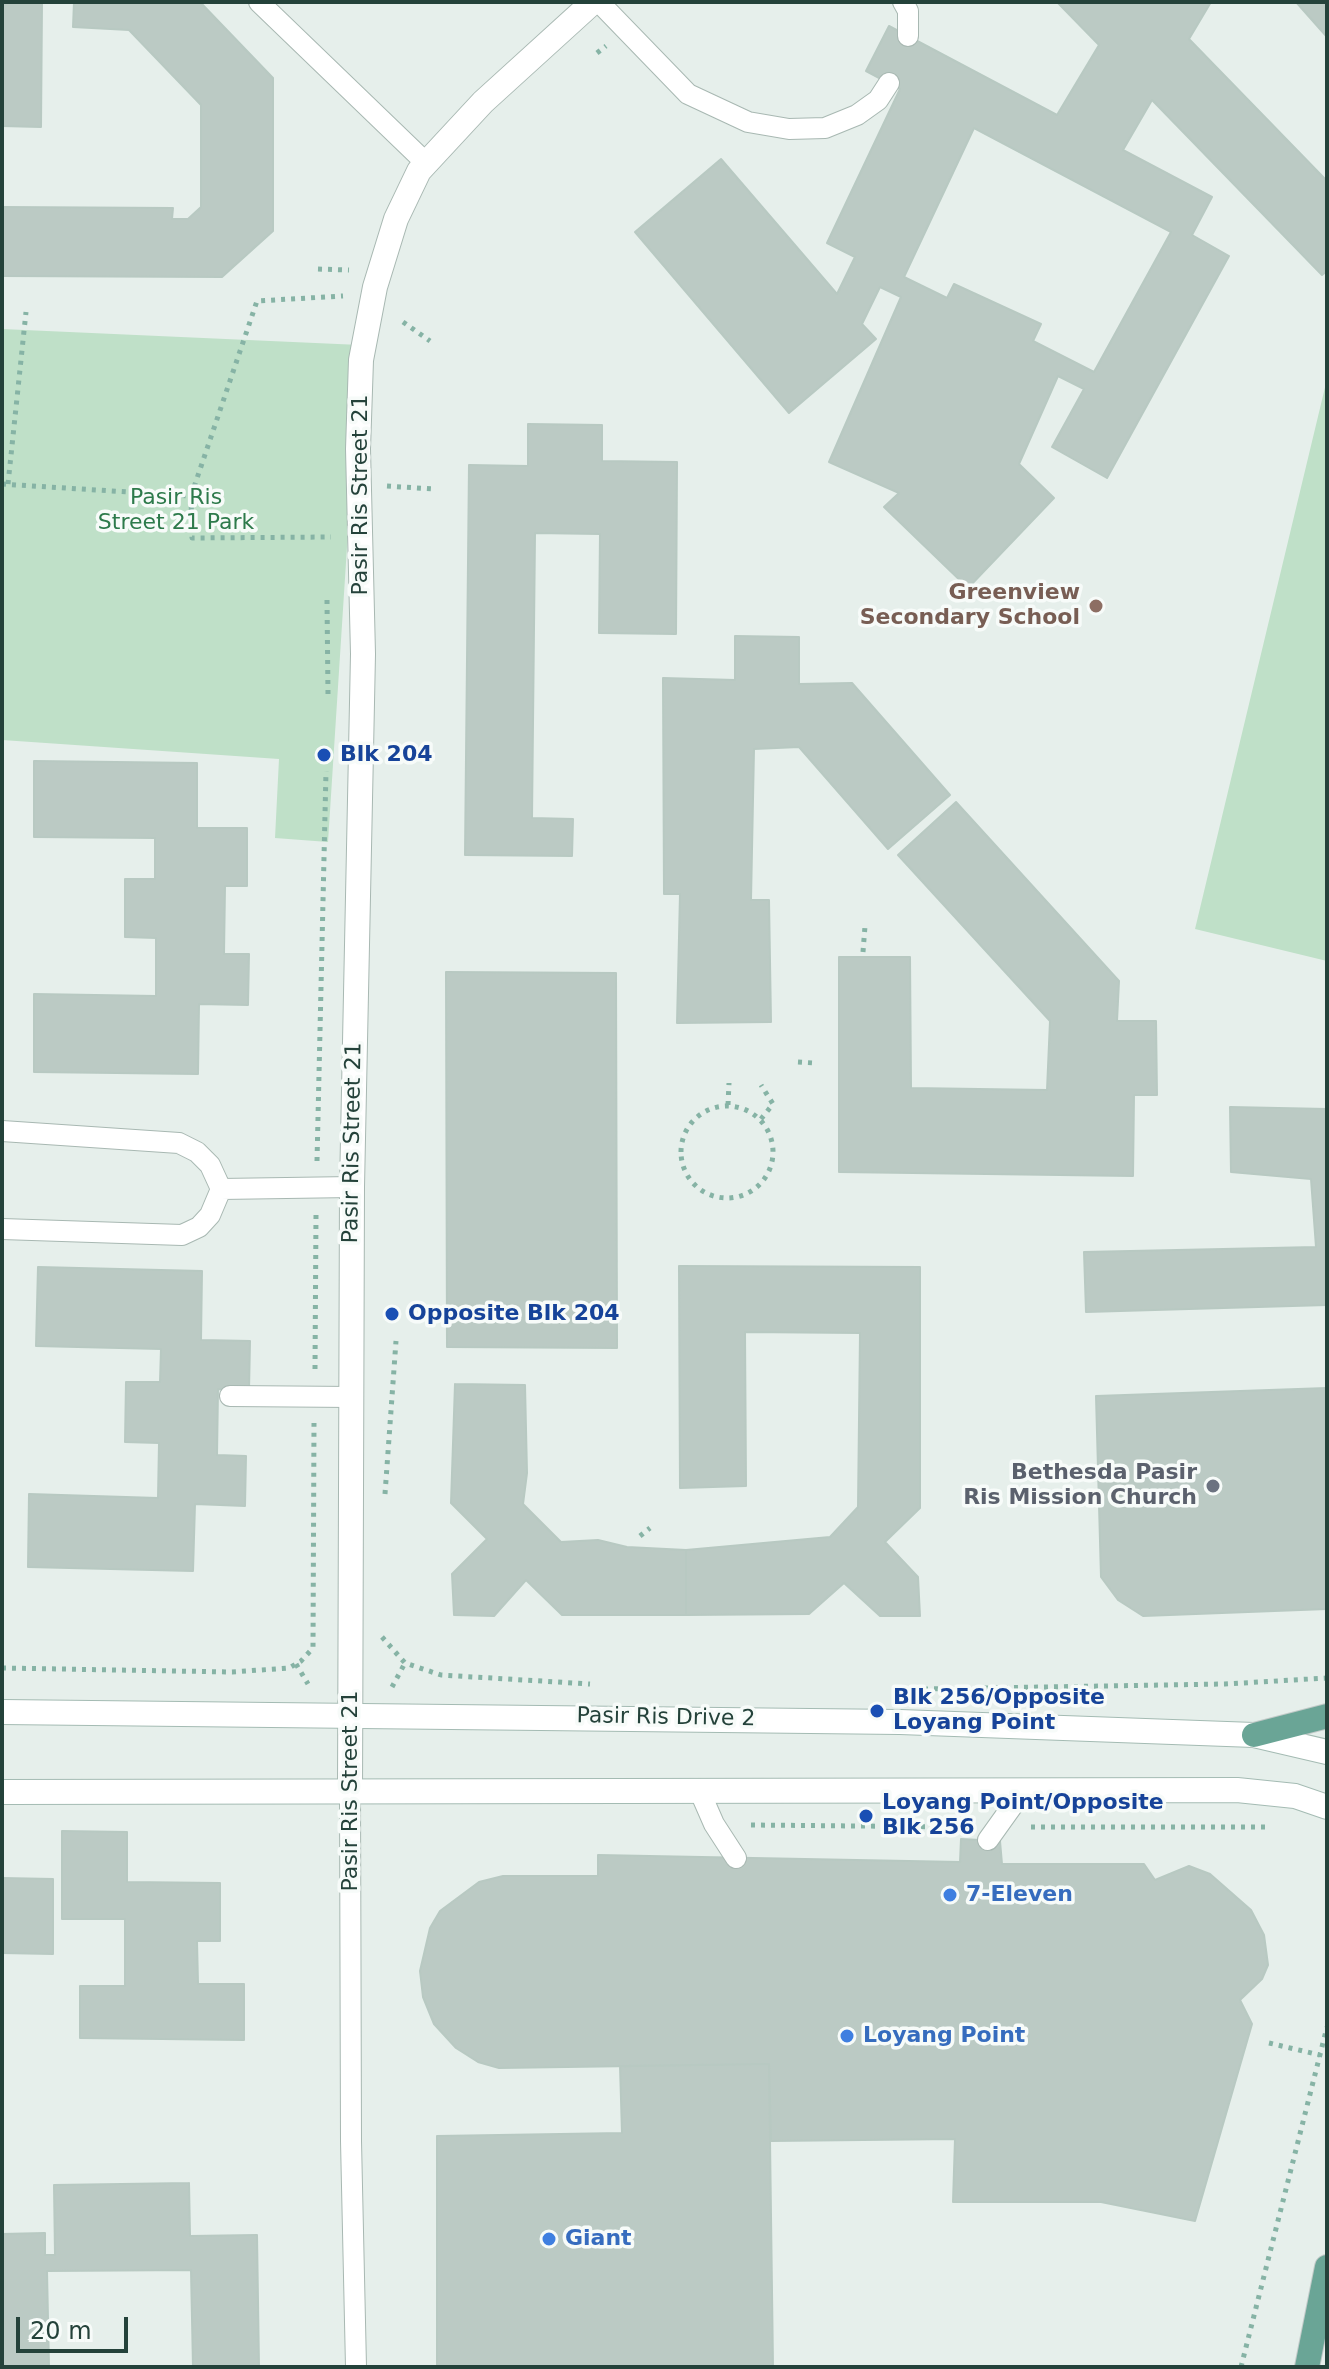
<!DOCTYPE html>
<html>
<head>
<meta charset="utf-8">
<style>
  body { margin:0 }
  #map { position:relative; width:1329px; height:2369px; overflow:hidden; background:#e6efeb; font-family:"DejaVu Sans",sans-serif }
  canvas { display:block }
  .frame { position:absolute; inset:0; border:4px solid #24423a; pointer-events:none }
  .scale { position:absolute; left:16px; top:2317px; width:112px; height:36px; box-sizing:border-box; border:4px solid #24423a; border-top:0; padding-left:10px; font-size:24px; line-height:28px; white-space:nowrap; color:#24423a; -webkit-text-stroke:6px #f7fbf9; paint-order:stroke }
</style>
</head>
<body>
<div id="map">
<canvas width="1329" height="2369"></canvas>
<div class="frame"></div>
<div class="scale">20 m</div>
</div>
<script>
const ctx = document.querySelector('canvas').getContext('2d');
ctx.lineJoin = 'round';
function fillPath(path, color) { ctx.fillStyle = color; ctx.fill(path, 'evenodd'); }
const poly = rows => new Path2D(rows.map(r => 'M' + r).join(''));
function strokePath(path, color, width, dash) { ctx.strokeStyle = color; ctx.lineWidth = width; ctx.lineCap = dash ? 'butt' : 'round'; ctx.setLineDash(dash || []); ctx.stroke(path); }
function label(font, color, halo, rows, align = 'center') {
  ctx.font = font + ' "DejaVu Sans",sans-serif'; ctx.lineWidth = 7; ctx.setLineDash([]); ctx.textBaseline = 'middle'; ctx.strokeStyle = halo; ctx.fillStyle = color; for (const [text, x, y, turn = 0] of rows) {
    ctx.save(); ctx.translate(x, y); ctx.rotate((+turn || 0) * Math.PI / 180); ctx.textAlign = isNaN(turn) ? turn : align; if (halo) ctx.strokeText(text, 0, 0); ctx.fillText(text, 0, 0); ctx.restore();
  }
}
const green = poly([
  [2,329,360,345,328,842,275,838,279,759,2,740],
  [1327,379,1327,961,1195,929]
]);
const building = poly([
  [2,2,42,2,41,127,2,126,2,2],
  [74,2,200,2,273,78,273,231,222,277,2,276,2,207,173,208,172,219,188,219,201,207,201,105,129,30,73,27,74,2],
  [1057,2,1211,2,1189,39,1327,181,1327,271,1322,275,1152,100,1123,150,1212,197,1192,235,1229,256,1107,478,1052,447,1084,389,1058,376,1019,464,1054,498,968,588,884,507,899,493,829,462,901,297,880,287,862,324,876,339,789,413,635,232,721,159,837,294,855,257,827,243,900,89,866,71,889,26,1057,115,1099,45,1057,2],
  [974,128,1171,232,1094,372,1033,341,1041,324,954,284,947,298,904,277,974,128],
  [1296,2,1327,2,1327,37,1296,2],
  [528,424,602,425,602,461,677,462,676,634,599,633,600,534,535,533,532,818,573,819,572,856,465,855,469,465,528,466,528,424],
  [735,636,799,637,799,684,852,683,950,795,888,849,799,747,754,749,751,900,769,900,771,1022,677,1023,680,894,664,894,663,678,735,680,735,636],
  [34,761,197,763,197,828,247,828,247,886,225,886,224,954,249,954,248,1005,199,1004,198,1074,34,1072,34,994,156,996,156,938,125,937,125,879,155,879,155,838,34,837,34,761],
  [956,802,1119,981,1117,1021,1156,1021,1157,1095,1134,1095,1133,1176,839,1172,839,957,910,957,911,1088,1047,1090,1050,1021,898,855,956,802],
  [446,972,616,973,617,1348,447,1347,446,972],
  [1230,1107,1327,1109,1327,1305,1086,1312,1084,1252,1316,1247,1311,1179,1231,1172,1230,1107],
  [679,1266,920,1267,920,1508,885,1542,918,1577,920,1616,880,1616,844,1583,809,1614,686,1615,686,1550,830,1537,858,1507,860,1333,745,1332,746,1486,680,1488,679,1266],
  [38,1267,202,1271,201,1340,250,1341,249,1390,218,1389,217,1455,246,1456,245,1506,195,1504,193,1571,28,1567,29,1494,158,1498,159,1443,125,1442,126,1382,160,1382,161,1349,36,1346,38,1267],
  [455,1384,525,1385,527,1473,523,1504,561,1542,598,1540,627,1547,686,1550,686,1615,562,1615,526,1580,494,1616,454,1615,452,1574,487,1539,451,1503,455,1384],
  [1327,1388,1327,1609,1143,1616,1118,1600,1101,1577,1096,1396,1327,1388],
  [62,1831,127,1832,127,1882,220,1883,220,1941,197,1941,198,1984,244,1984,244,2040,80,2038,80,1986,125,1986,125,1919,62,1919,62,1831],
  [961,1839,1000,1841,1002,1864,1144,1864,1155,1880,1189,1866,1210,1874,1251,1910,1264,1935,1268,1965,1262,1979,1240,2000,1252,2024,1195,2221,1101,2202,953,2202,955,2139,771,2141,769,2064,499,2068,478,2062,456,2048,434,2024,423,1997,420,1971,430,1928,440,1911,479,1882,503,1876,598,1876,598,1855,960,1862,961,1839],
  [2,1878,53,1879,53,1954,2,1953,2,1878],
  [769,2064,773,2367,437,2367,437,2136,622,2133,620,2066,769,2064],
  [189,2183,190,2236,257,2235,259,2367,193,2367,191,2270,47,2271,49,2367,2,2367,2,2234,45,2233,45,2255,55,2255,54,2185,189,2183]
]);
const path = poly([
  [597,53,606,46],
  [318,269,349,270],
  [403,322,430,341],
  [2,484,191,496,192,538,331,537],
  [8,484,26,312],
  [387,486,434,489],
  [191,496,257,301,343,296],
  [327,600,328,694],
  [863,952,865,926],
  [798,1062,814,1063],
  [728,1105,729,1083],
  '681 1152a46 46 0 1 1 92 0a46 46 0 1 1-92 0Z',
  [761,1119,773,1104,761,1085],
  [317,1161,326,771],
  [315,1369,316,1215],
  [385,1494,396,1341],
  [640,1536,650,1528],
  [382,1637,405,1663,441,1675,590,1684],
  [296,1664,308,1684],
  [2,1668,232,1672,289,1668,301,1661,313,1648,314,1423],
  [392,1687,405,1663],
  [924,1689,1225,1684,1327,1678],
  [751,1825,965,1827],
  [1031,1827,1265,1827],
  [1269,2043,1320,2055],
  [1241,2367,1327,2027]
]);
const lane = poly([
  [259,2,425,162],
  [599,2,688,94,748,122,789,129,825,128,857,115,878,100,889,83],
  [903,2,908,11,908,36],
  [2,1131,179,1143,197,1152,210,1165,221,1189,210,1215,199,1227,182,1235,2,1229],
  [221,1189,352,1187],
  [230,1396,352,1397],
  [700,1792,714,1824,736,1858],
  [350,1793,351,2141,356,2367],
  [988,1840,1023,1791]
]);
const street = poly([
  [350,1793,352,1187,363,654,358,449,361,360,375,287,396,219,419,171,483,102,593,2]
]);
const secondary = poly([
  [2,1712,900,1722,1254,1735,1327,1752],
  [2,1792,1237,1790,1295,1796,1327,1807]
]);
const primary = poly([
  [1254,1735,1327,1716],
  [1307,2367,1327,2267]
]);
const markers = [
  [1096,606,8,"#8d6e63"],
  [324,755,8,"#1a4fb4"],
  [392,1314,8,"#1a4fb4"],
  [1213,1486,8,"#6b7280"],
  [877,1711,8,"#1a4fb4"],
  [866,1816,8,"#1a4fb4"],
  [950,1895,8,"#3f7fe0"],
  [847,2036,8,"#3f7fe0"],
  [549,2239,8,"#3f7fe0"]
];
const streetNames = [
  ["Pasir Ris Street 21",361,495,-90],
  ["Pasir Ris Street 21",353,1143,-89],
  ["Pasir Ris Drive 2",666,1718,1],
  ["Pasir Ris Street 21",351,1791,-90]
];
const parkNames = [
  ["Pasir Ris",176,498],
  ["Street 21 Park",176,523]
];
const educationNames = [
  ["Greenview",1080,593],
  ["Secondary School",1080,618]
];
const transitNames = [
  ["Blk 204",340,755],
  ["Opposite Blk 204",408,1314],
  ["Blk 256/Opposite",893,1698],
  ["Loyang Point",893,1723],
  ["Loyang Point/Opposite",882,1803],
  ["Blk 256",882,1828]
];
const worshipNames = [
  ["Bethesda Pasir",1197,1473],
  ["Ris Mission Church",1197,1498]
];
const shopNames = [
  ["7-Eleven",966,1895],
  ["Loyang Point",863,2036],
  ["Giant",565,2239]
];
fillPath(green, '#bfe0c8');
fillPath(building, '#bbcac4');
strokePath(building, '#b8c9c2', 2);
strokePath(lane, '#a8b8b2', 22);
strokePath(street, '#a8b8b2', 26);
strokePath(secondary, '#a4bbb3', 26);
strokePath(primary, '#c2cac8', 26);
strokePath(path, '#86b3a5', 5, [4, 6]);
strokePath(lane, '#fff', 20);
strokePath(street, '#fff', 24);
strokePath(secondary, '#fff', 24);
strokePath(primary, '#6aa596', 24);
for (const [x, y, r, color] of markers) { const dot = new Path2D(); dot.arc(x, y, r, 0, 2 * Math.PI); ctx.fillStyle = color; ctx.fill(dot); strokePath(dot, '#f7fbf9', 3); }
label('22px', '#24423a', '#f7fbf9', streetNames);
label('22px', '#2d7a4b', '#f7fbf9', parkNames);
label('bold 22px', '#785e54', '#f7fbf9', educationNames, 'right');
label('bold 22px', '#164399', '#f7fbf9', transitNames, 'left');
label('bold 22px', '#5b616d', '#f7fbf9', worshipNames, 'right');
label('bold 22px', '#366cbe', '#f7fbf9', shopNames, 'left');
</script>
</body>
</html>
